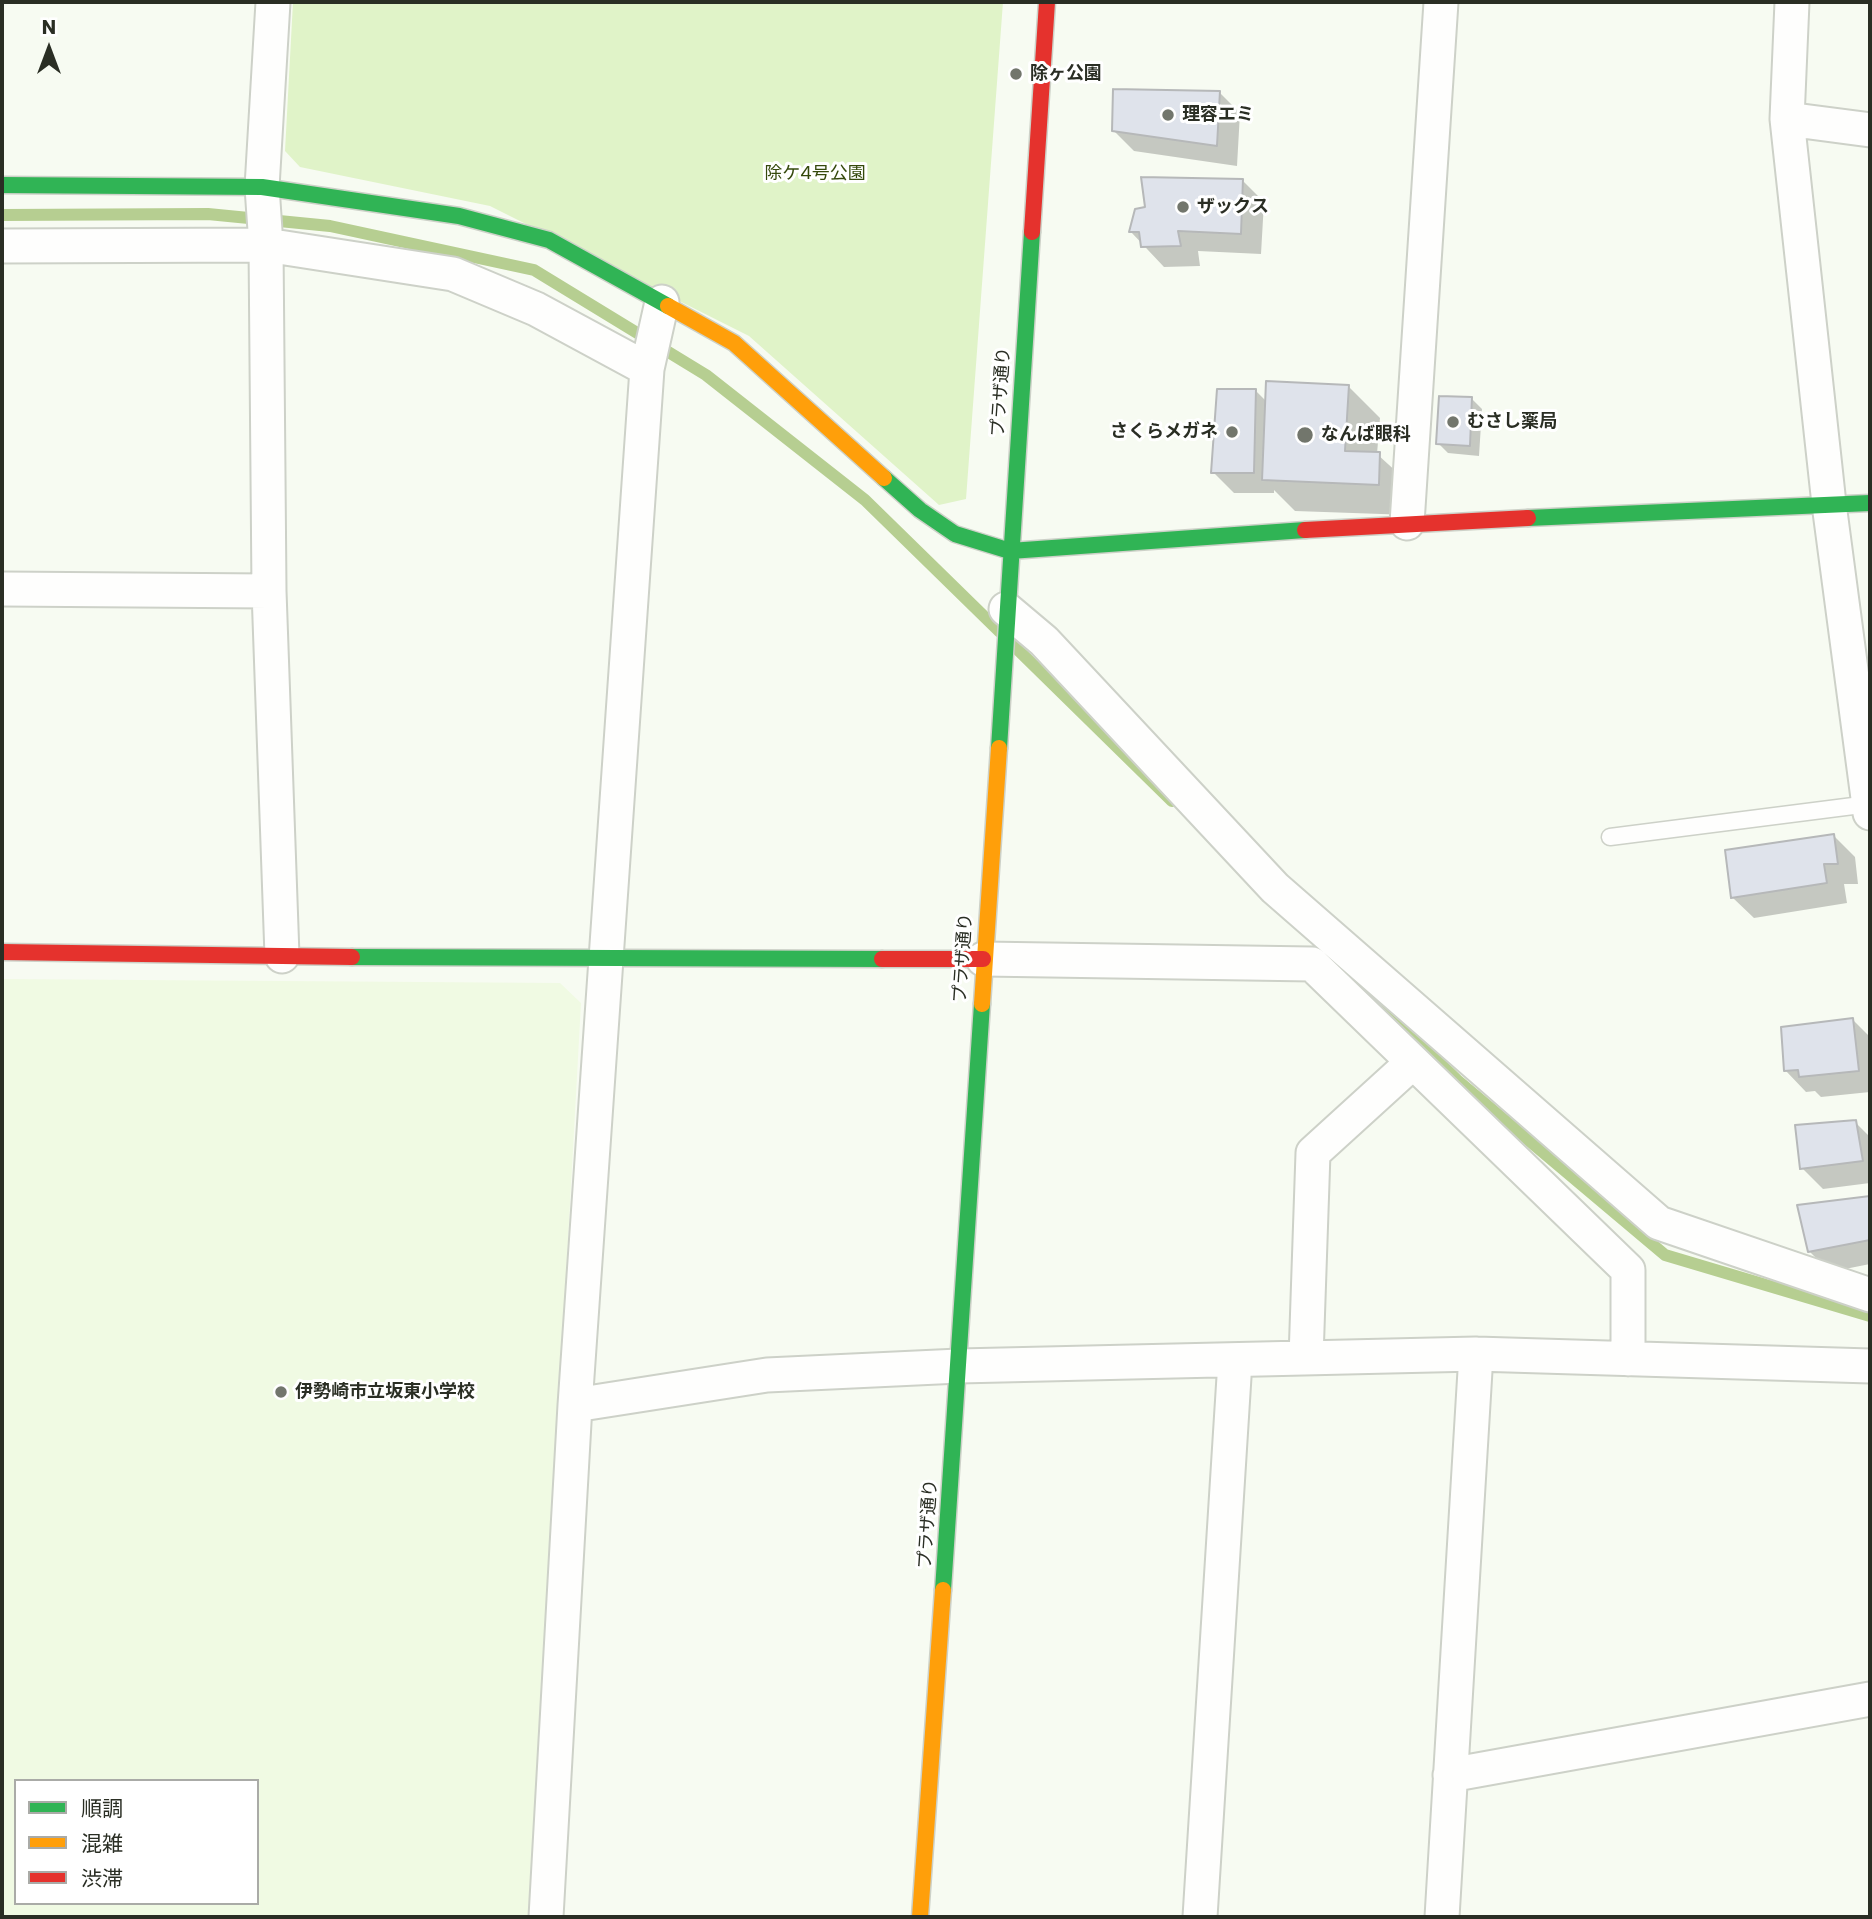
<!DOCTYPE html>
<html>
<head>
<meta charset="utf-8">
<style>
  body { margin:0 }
  #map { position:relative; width:1872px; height:1919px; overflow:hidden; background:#f7fbf2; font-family:Poppins,"Noto Sans JP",sans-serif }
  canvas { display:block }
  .frame { position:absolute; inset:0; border:4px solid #2a2e24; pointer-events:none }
  .legend { position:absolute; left:14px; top:1779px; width:245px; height:126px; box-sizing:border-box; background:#fff; border:2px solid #aaaba7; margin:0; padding:9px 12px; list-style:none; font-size:21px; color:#2a2e24 }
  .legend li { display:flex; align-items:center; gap:14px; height:35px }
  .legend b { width:35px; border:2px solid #aaaba7 }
  .north { position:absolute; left:14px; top:14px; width:70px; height:70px; -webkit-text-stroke:5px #fff; paint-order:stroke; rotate:0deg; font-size:19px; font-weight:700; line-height:28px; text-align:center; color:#2a2e24 }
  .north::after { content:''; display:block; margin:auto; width:24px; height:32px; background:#2a2e24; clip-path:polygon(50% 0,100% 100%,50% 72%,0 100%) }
</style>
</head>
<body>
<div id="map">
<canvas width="1872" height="1919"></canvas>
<div class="frame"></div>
<ul class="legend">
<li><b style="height:9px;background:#30b455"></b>順調</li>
<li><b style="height:9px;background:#ff9f0a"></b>混雑</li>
<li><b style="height:9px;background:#e5322d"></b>渋滞</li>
</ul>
<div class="north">N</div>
</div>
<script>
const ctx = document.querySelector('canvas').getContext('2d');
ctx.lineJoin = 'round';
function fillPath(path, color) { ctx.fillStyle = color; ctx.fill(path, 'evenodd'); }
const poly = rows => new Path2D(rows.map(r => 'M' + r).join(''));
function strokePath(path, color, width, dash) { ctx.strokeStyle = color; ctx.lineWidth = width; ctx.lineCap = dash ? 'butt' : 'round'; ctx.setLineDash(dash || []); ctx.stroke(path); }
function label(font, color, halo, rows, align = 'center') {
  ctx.font = font + ' Poppins,"Noto Sans JP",sans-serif'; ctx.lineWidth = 6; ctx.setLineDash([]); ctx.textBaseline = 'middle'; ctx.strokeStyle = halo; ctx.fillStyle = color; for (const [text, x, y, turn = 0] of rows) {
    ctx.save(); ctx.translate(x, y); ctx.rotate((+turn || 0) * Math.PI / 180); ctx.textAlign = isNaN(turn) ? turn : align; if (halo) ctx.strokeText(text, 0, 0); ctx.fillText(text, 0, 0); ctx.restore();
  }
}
const built = poly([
  [2,979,560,983,581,1003,531,1917,2,1917],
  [16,1781,257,1781,257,1903,16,1903]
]);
const green = poly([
  [293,2,1003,2,966,499,939,505,749,336,490,206,300,167,285,151]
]);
const shadow = poly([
  [1219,92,1240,113,1237,166,1134,151,1113,130],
  [1243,181,1264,202,1261,254,1198,251,1200,266,1164,267,1131,232],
  [1348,386,1380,418,1377,454,1411,485,1410,515,1295,511,1274,490,1274,493,1234,493,1213,472,1255,390,1267,402],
  [1472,399,1482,409,1479,456,1448,453,1438,443],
  [1834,836,1855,857,1858,884,1844,884,1847,903,1754,918,1733,898],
  [1853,1020,1870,1037,1870,1092,1821,1097,1815,1091,1806,1092,1786,1071],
  [1855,1122,1870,1137,1870,1183,1823,1189,1802,1168],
  [1870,1198,1870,1264,1830,1272,1809,1251,1799,1206]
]);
const stream = poly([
  [2,215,208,214,330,226,534,270,706,375,865,500,1000,632],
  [1013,645,1172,801],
  [1338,964,1457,1080,1665,1255,1870,1316]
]);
const building = poly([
  [1113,89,1220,91,1217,146,1112,131,1113,89],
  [1141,177,1243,179,1241,234,1178,231,1181,246,1141,247,1139,232,1129,232,1135,209,1145,207,1141,177],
  [1266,381,1349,385,1345,451,1380,452,1379,485,1262,480,1266,381],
  [1217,389,1256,389,1254,473,1211,473,1217,389],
  [1439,396,1472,397,1470,446,1436,444,1439,396],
  [1834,834,1838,864,1824,864,1827,883,1731,898,1725,850,1834,834],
  [1853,1018,1859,1071,1799,1077,1798,1070,1784,1071,1781,1027,1853,1018],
  [1856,1120,1863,1161,1800,1169,1795,1125,1856,1120],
  [1870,1196,1870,1240,1808,1252,1797,1205,1870,1196]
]);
const lane = poly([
  [1610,837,1869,804]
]);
const street = poly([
  [273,2,262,187,266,245,269,591,282,956],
  [1792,2,1787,119,1829,504,1870,813],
  [1787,119,1870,130],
  [2,246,266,245,453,274,536,309,647,369],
  [1407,523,1441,2],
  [2,589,269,591],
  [1006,609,1044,641,1275,888,1659,1223,1870,1295],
  [983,959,1312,964,1628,1270,1628,1359],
  [1306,1358,1313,1153,1413,1062],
  [575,1405,767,1375,959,1366,1476,1354,1870,1366],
  [1450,1775,1870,1699],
  [546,1917,575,1405,647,369,662,302],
  [1200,1917,1235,1361],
  [1442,1917,1476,1354]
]);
const fast = poly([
  [2,185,262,187,459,216,549,240,668,306],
  [884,478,920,510,955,534,1010,551,1305,530],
  [1528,518,1870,503],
  [999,748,1032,232],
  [352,957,882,959],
  [943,1590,982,1004]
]);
const slow = poly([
  [668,306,734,343,884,478],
  [982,1004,999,748],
  [920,1917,943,1590]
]);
const jam = poly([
  [1032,232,1047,2],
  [1305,530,1528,518],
  [2,952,352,957],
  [882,959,983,959]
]);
const markers = [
  [1016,74,7,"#72766c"],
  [1168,115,7,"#72766c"],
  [1183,207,7,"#72766c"],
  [1453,422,7,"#72766c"],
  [1232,432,7,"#72766c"],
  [1305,435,9,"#72766c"],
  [281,1392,7,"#72766c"]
];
const poiNames = [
  ["除ヶ公園",1030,74],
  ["理容エミ",1182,115],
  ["ザックス",1197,207],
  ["むさし薬局",1467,422],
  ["さくらメガネ",1218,432,"right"],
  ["なんば眼科",1321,435],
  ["伊勢崎市立坂東小学校",295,1392]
];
const parkNames = [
  ["除ケ4号公園",815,174]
];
const streetNames = [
  ["プラザ通り",1002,392,-86],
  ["プラザ通り",964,958,-86],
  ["プラザ通り",929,1524,-86]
];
fillPath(built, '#f0fae3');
fillPath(green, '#e0f3c8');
fillPath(shadow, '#0003');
strokePath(stream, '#b6ce91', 12);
fillPath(building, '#dfe3eb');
strokePath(building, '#b6b8b9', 2);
strokePath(lane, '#cdd1c8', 19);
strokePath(street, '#cdd1c8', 37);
strokePath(fast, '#cdd1c8', 19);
strokePath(slow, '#cdd1c8', 19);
strokePath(jam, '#cdd1c8', 19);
strokePath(lane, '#fefefd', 16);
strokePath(street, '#fefefd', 33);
strokePath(fast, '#30b455', 16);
strokePath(slow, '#ff9f0a', 16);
strokePath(jam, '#e5322d', 16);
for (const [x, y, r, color] of markers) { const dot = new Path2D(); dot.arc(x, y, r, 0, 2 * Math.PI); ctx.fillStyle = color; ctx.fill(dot); strokePath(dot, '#fff', 2.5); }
label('bold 18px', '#2a2e24', '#fff', poiNames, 'left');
label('18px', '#35490c', '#fff', parkNames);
label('18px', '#2a2e24', '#fff', streetNames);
</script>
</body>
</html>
